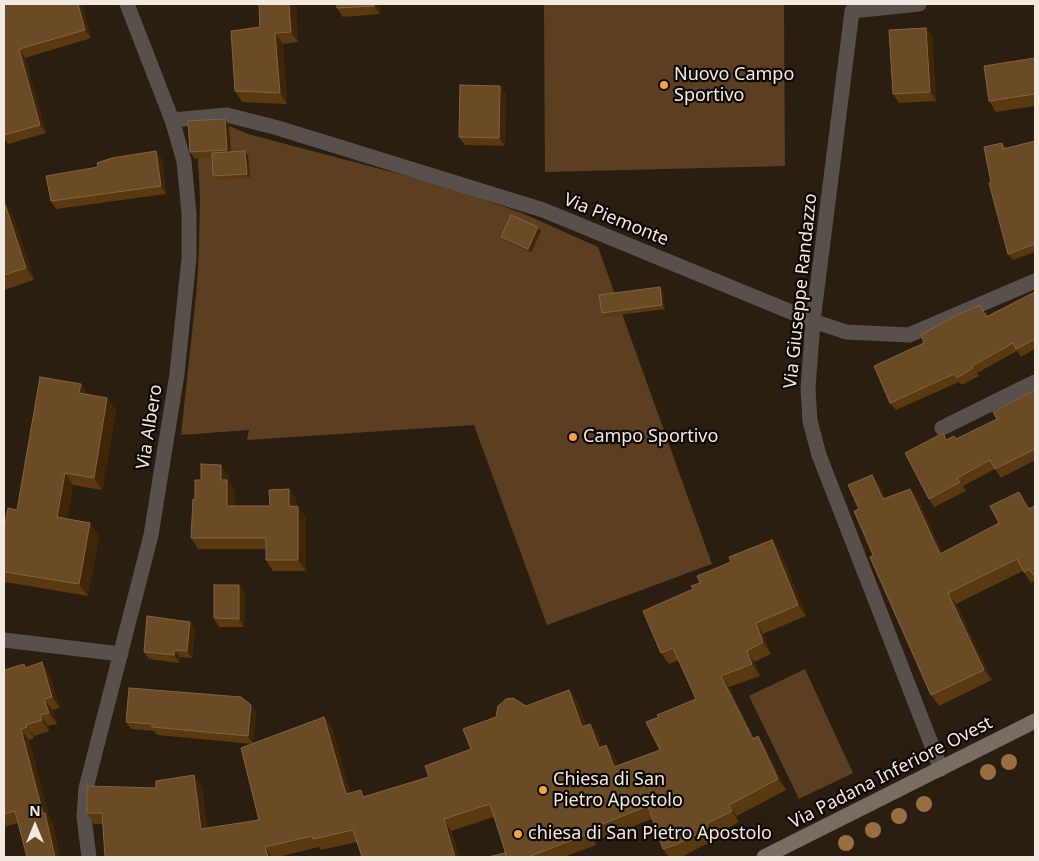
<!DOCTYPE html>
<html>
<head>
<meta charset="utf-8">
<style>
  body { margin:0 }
  #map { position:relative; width:1039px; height:861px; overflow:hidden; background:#2a1e11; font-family:"Noto Sans",sans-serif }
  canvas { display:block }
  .frame { position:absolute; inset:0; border:5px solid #f2e9e1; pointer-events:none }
  .north { position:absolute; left:10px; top:801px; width:50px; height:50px; -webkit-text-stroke:4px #0f0905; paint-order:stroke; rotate:0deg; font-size:14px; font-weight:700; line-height:20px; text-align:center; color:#f2e9e1 }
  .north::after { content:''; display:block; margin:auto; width:18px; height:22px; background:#f2e9e1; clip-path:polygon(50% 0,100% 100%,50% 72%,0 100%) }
</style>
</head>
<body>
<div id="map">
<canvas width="1039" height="861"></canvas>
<div class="frame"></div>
<div class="north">N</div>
</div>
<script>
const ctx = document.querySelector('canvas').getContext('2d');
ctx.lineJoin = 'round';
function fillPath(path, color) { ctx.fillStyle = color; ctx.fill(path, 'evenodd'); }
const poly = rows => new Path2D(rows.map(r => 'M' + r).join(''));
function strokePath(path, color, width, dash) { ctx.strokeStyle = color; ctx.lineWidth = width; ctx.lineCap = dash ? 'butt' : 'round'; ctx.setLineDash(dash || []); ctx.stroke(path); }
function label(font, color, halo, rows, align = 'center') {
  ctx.font = font + ' "Noto Sans",sans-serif'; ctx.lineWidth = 4.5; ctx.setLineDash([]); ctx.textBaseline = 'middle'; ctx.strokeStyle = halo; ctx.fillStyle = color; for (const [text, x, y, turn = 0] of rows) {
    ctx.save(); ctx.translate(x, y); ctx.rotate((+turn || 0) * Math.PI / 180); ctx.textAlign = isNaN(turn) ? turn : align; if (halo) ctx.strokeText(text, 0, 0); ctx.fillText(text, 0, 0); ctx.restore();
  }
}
const green = poly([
  [544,4,784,4,785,166,545,172],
  [229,126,248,134,445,186,522,213,598,247,712,564,547,625,474,425,247,440,249,430,181,435,197,286,199,248,200,198,198,159,193,128],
  [805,669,853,773,799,799,749,696]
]);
const street = poly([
  [919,4,852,11,813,321,808,389,810,421,819,455,941,769],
  [172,120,227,115,278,128,543,210,813,321,846,332,909,335,1035,281],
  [942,428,1035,382],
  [4,640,121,654],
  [89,857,84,817,86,788,151,535,177,374,189,258,189,214,184,161,172,120,127,4]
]);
const secondary = poly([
  [764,857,1035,721]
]);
const trees = [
  [1009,762],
  [988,772],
  [924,804],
  [899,816],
  [873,830],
  [846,843]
];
const wall = poly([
  [4,4,82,4,91,38,25,58,46,133,8,144,4,138],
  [296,4,298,42,283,44,287,104,242,102,235,91,260,27],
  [337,4,379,4,380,14,343,17,337,8],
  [932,36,936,101,899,103,893,94],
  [1035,58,1035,106,996,112,989,101],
  [500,86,506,94,505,146,465,145,459,137],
  [225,119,229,126,231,152,248,155,250,178,216,180,213,176,212,157,195,159,190,152],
  [1035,141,1035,252,1013,260,1008,254,991,182,1002,143,1006,148],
  [162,159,166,194,56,209,51,201],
  [4,204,13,216,34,280,4,290],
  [538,227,541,231,531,253,504,241,501,237],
  [660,287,663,291,665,309,605,317,602,313],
  [1035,292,1035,349,1021,357,1017,351,977,373,979,376,962,385,959,382,896,410,890,403,924,343,986,312,988,316],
  [1035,390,1035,460,1001,478,995,469,963,486,966,491,934,507,929,499,943,433,947,440,954,436,956,439,997,419],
  [88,395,116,410,102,490,73,485,67,519,99,535,88,596,5,582,4,581,4,529,17,510],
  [872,475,879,485,885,498,910,489,918,499,942,553,999,523,1026,502,1030,508,1035,506,1035,581,1031,583,1023,571,956,604,992,680,939,706,931,695,873,555,859,509],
  [229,476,229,483,235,491,235,506,270,506,289,489,296,500,297,506,306,518,306,571,273,571,266,560,266,549,198,549,191,538,195,500],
  [772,540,780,551,806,616,763,634,771,654,754,662,760,676,729,687,754,738,758,736,765,747,786,790,737,816,739,822,714,835,716,839,683,856,679,857,669,857,663,849,652,819,595,841,596,845,564,857,488,857,505,853,494,817,451,831,460,857,362,857,357,842,321,850,319,847,278,857,105,857,103,824,94,824,87,813,156,788,202,786,207,828,259,820,253,744,157,735,154,731,131,729,126,722,251,705,256,712,253,743,324,717,332,728,350,793,366,796,429,777,471,749,526,706,569,690,577,701,586,726,590,724,598,735,602,746,606,745,614,756,618,766,660,750,659,717,696,699,679,660,669,664,661,653,693,589,731,562],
  [239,585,245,593,244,627,219,627,214,618],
  [190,622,195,629,192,658,180,657,179,663,149,659,144,652],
  [24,664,26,667,49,674,60,708,52,710,57,724,48,726,49,731,34,736,34,738,29,740,50,820,53,824,60,857,27,857,18,823,4,827,4,674]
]);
const shadedWall = poly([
  [78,4,82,4,91,38,85,30],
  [289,4,296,4,298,42,291,32],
  [374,4,379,4,380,14,374,6],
  [926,28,932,36,936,101,930,92],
  [275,33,283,44,287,104,280,93],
  [19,49,25,58,46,133,40,125],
  [500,86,506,94,505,146,499,138],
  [225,119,229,126,231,156,227,150],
  [156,151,162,159,166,194,161,186],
  [245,151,248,155,250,178,247,174],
  [5,204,13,216,34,280,26,268],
  [538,227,541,231,531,253,528,249],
  [660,287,663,291,665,309,662,305],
  [81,384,89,396,79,393],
  [107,398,116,410,102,490,94,478],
  [221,465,229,476,229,483,235,491,235,517,227,506,221,480],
  [65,473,73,485,66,529,57,517],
  [872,475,879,485,890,510,883,499],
  [289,489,296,500,297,517,289,506],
  [910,489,918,499,947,565,940,554],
  [1019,492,1026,502,1035,520,1028,509],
  [298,507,306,518,306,571,298,560],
  [90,523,99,535,88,596,79,584],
  [772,540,780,551,806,616,798,605],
  [239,585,245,593,244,627,239,619],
  [948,593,956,604,992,680,984,670],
  [190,622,195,629,192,658,187,651],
  [756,623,763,634,771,654,763,642],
  [175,650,180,657,179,663,174,655],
  [747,651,754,662,760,676,752,664],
  [42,662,49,674,60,708,52,697],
  [721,676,729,687,760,750,753,739],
  [569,690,577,701,590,738,582,727],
  [44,699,52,710,57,724,49,713],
  [251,705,256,712,253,744,248,736],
  [40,715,48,726,49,731,42,720],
  [324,717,332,728,354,806,346,794],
  [590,724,598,735,607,759,599,748],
  [26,725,34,736,34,738,27,727],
  [21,729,29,740,50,820,53,824,60,857,55,857],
  [758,736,765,747,786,790,778,779],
  [606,745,614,756,622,778,614,767],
  [194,775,202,786,209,841,201,829],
  [729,805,737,816,739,822,732,811],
  [444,819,451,831,460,857,455,857],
  [587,830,595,841,596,845,588,834],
  [265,847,272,857,268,857]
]);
const building = poly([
  [4,4,78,4,85,30,19,49,40,125,4,135,4,4],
  [259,4,289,4,291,32,275,33,280,93,235,91,231,31,260,27,259,4],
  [337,4,374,4,374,6,337,8,337,4],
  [926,28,930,92,893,94,889,30,926,28],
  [1035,58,1035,94,989,101,984,66,1035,58],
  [460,85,500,86,499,138,459,137,460,85],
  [225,119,227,150,190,152,188,121,225,119],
  [1035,141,1035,244,1008,254,989,183,991,182,984,147,1002,143,1003,149,1035,141],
  [156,151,161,186,51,201,46,176,98,167,97,163,112,158,156,151],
  [245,151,247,174,213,176,212,153,245,151],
  [4,204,5,204,26,268,4,275,4,204],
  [511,215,538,227,528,249,501,237,511,215],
  [660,287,662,305,602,313,599,295,660,287],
  [1035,292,1035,339,1016,349,1013,343,972,366,973,368,957,378,954,374,890,403,874,366,924,343,921,335,955,316,980,305,986,317,1035,292],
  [40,377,81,384,79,393,107,398,94,478,65,473,57,517,90,523,79,584,4,572,4,529,8,508,17,510,40,377],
  [1035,390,1035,449,995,469,990,460,957,478,960,482,929,499,905,453,943,433,946,440,954,436,956,439,997,419,993,412,1035,390],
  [201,464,221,465,221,480,227,480,227,506,270,506,269,490,289,489,289,506,298,507,298,560,266,560,266,538,191,538,193,499,195,500,195,480,201,480,201,464],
  [872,475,883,499,910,489,940,554,999,523,990,506,1019,492,1028,509,1035,506,1035,574,1033,575,1030,569,1024,572,1017,559,948,593,984,670,931,695,870,557,873,555,854,511,859,509,848,485,872,475],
  [772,540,798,605,756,623,763,642,747,651,752,664,721,676,753,739,758,736,778,779,729,805,732,811,706,824,709,828,675,845,663,849,648,806,587,830,588,834,528,857,507,857,490,804,444,819,455,857,362,857,353,830,313,839,312,836,265,847,268,857,105,857,102,813,87,813,87,786,156,788,156,781,194,775,201,829,259,820,241,748,324,717,346,794,361,790,363,797,429,777,425,766,471,749,463,729,496,717,498,706,506,699,513,698,526,706,569,690,582,727,590,724,599,748,606,745,614,767,660,750,646,722,659,717,657,715,696,699,673,648,661,653,643,611,693,589,691,586,700,583,697,576,731,562,729,557,772,540],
  [214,585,239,585,239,619,214,618,214,585],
  [147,616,190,622,187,651,175,650,174,655,144,652,147,616],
  [42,662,52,697,44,699,49,713,40,715,42,720,26,725,27,727,21,729,43,814,45,813,55,857,27,857,15,811,4,814,4,670,24,664,25,668,42,662],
  [129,688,241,697,251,705,248,736,152,727,152,724,126,722,129,688],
  [505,853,507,857,488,857,505,853]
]);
const markers = [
  [664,85,5,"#f6a246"],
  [573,437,5,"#f6a246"],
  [543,790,5,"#f6a246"],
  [518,834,5,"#f6a246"]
];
const poiNames = [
  ["Nuovo Campo",674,75],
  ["Sportivo",674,96],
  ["Campo Sportivo",583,437],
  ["Chiesa di San",553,780],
  ["Pietro Apostolo",553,801],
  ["chiesa di San Pietro Apostolo",528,834]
];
const streetNames = [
  ["Via Piemonte",616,220,22],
  ["Via Giuseppe Randazzo",801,291,-84],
  ["Via Albero",150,427,-81],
  ["Via Padana Inferiore Ovest",891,773,-27]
];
fillPath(green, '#5c3f21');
strokePath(street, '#58514b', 15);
strokePath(secondary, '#776d63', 15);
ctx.fillStyle = '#9b6e3f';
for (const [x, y] of trees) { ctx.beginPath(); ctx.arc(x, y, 8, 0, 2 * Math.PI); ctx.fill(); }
fillPath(wall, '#5a3810');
fillPath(shadedWall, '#402607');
fillPath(building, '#6b4b26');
strokePath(building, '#806444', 1);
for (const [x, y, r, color] of markers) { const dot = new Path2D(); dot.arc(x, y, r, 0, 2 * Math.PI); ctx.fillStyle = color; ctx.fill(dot); strokePath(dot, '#0f0905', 2); }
label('18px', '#f2e9e1', '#0f0905', poiNames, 'left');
label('18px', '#f2e9e1', '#0f0905', streetNames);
</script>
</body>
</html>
